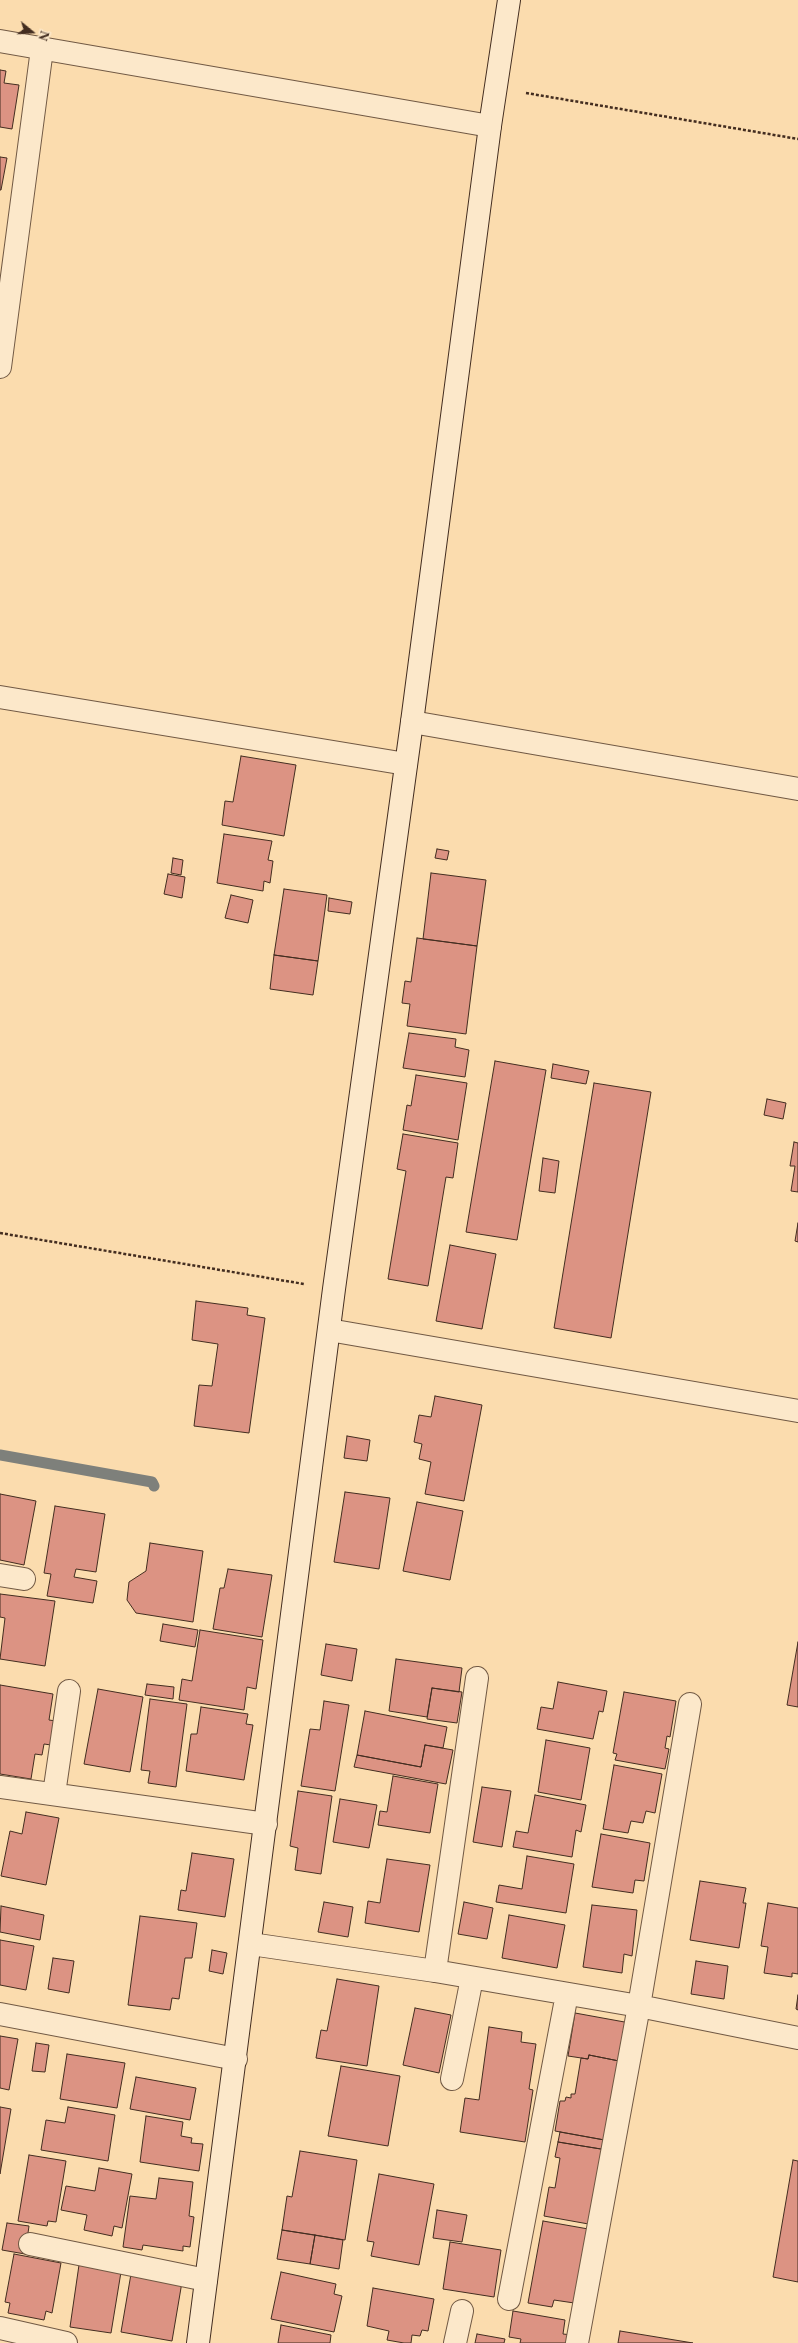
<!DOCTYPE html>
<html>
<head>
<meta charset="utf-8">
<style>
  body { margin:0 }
  #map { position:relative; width:798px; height:2343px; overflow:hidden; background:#fbdcae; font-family:"Libre Caslon Text",serif }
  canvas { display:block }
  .north { position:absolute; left:12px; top:12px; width:40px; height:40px; -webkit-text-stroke:3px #fce8ca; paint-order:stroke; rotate:108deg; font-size:11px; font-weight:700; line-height:16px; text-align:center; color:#432d20 }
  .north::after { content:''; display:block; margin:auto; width:14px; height:18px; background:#432d20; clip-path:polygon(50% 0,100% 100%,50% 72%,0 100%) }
</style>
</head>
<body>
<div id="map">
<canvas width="798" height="2343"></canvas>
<div class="north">N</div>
</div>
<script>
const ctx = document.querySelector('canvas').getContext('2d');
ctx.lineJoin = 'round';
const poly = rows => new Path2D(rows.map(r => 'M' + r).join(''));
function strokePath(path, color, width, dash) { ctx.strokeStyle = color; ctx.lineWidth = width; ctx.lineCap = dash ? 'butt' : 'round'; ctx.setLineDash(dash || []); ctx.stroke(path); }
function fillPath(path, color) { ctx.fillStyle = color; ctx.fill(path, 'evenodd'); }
const stream = poly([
  [0,1455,152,1482,154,1486]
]);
const building = poly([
  [0,70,6,71,4,83,19,85,12,129,0,127,0,70],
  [0,157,7,158,1,190,0,190,0,157],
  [241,756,296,765,284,836,222,825,225,801,233,802,241,756],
  [224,834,272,841,268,860,273,861,270,883,264,881,263,891,217,883,224,834],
  [437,849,449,851,447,860,435,858,437,849],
  [173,858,183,860,181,875,171,873,173,858],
  [431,873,486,880,477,946,423,939,431,873],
  [168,874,185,877,182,898,164,894,168,874],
  [284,889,327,895,318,961,274,955,284,889],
  [231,895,253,900,248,923,225,918,231,895],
  [329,898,352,902,350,914,328,911,329,898],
  [417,938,477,946,466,1034,407,1026,410,1004,402,1003,405,981,411,982,417,938],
  [274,955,318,961,313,995,270,989,274,955],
  [409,1033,456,1039,455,1047,469,1050,465,1077,403,1068,409,1033],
  [495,1061,546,1070,517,1240,466,1232,495,1061],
  [553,1064,589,1071,586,1084,551,1078,553,1064],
  [416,1075,467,1083,458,1140,403,1130,407,1105,411,1106,416,1075],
  [594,1083,651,1092,611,1338,554,1328,594,1083],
  [767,1099,786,1103,783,1119,764,1115,767,1099],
  [403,1134,458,1143,453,1178,446,1177,428,1286,388,1279,406,1171,397,1169,403,1134],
  [794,1142,798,1143,798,1192,791,1191,795,1166,790,1166,794,1142],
  [543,1158,559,1161,555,1193,539,1191,543,1158],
  [798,1223,798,1242,795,1241,798,1223],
  [450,1245,496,1254,482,1329,436,1321,450,1245],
  [196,1301,248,1308,247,1315,265,1318,249,1433,194,1426,199,1385,212,1386,218,1344,192,1340,196,1301],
  [435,1396,482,1405,464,1501,425,1494,431,1462,419,1459,422,1444,414,1442,419,1415,431,1417,435,1396],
  [347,1436,370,1440,367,1461,344,1458,347,1436],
  [345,1492,390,1498,379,1569,334,1562,345,1492],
  [0,1494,36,1501,24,1565,0,1560,0,1494],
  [417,1502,463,1511,450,1580,403,1571,417,1502],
  [55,1506,105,1514,96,1572,76,1569,74,1577,97,1581,93,1603,47,1596,51,1574,44,1573,55,1506],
  [150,1543,203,1551,193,1622,136,1613,127,1600,129,1582,146,1571,150,1543],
  [228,1569,272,1575,262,1637,213,1629,220,1588,224,1588,228,1569],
  [0,1594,55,1601,45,1666,0,1659,5,1618,0,1617,0,1594],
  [163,1624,198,1630,195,1647,160,1641,163,1624],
  [200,1630,263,1640,256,1689,247,1687,244,1710,179,1700,182,1679,192,1681,200,1630],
  [798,1642,798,1707,787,1705,798,1642],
  [326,1644,357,1649,352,1681,321,1675,326,1644],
  [396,1659,462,1668,459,1692,432,1688,427,1717,389,1711,396,1659],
  [558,1682,607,1691,603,1712,599,1711,593,1739,537,1729,541,1707,553,1709,558,1682],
  [147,1684,174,1687,173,1699,145,1695,147,1684],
  [0,1685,53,1694,49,1720,56,1721,51,1745,44,1744,42,1755,35,1754,31,1779,0,1774,0,1685],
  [432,1688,462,1692,457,1723,427,1719,432,1688],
  [98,1689,143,1697,130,1772,84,1764,98,1689],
  [624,1692,676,1701,670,1737,667,1736,665,1748,669,1749,665,1769,615,1760,617,1754,613,1753,624,1692],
  [150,1699,187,1704,176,1787,148,1783,150,1771,141,1770,150,1699],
  [324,1701,349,1705,335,1791,301,1786,310,1729,320,1730,324,1701],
  [201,1707,248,1714,246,1724,253,1725,244,1780,186,1771,191,1734,197,1734,201,1707],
  [365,1711,447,1727,443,1748,425,1745,421,1767,357,1755,365,1711],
  [546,1740,590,1748,581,1800,538,1792,546,1740],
  [425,1745,453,1750,446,1784,354,1767,357,1755,421,1767,425,1745],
  [614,1765,662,1774,655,1813,646,1811,643,1823,631,1821,628,1833,603,1829,614,1765],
  [393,1776,438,1784,430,1833,378,1825,380,1811,387,1812,393,1776],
  [482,1787,511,1791,502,1847,473,1842,482,1787],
  [298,1791,332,1796,321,1874,295,1870,298,1848,290,1846,298,1791],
  [535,1795,586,1805,581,1832,576,1830,572,1857,513,1847,516,1831,528,1833,535,1795],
  [340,1799,377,1805,369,1848,333,1842,340,1799],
  [26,1812,59,1818,46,1885,1,1876,10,1831,22,1834,26,1812],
  [601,1834,650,1843,644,1881,635,1880,633,1893,592,1887,601,1834],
  [192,1853,234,1859,225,1917,178,1910,181,1890,186,1891,192,1853],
  [527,1856,574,1864,566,1913,496,1902,499,1885,522,1889,527,1856],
  [387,1859,430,1865,419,1932,365,1923,368,1901,380,1903,387,1859],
  [700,1881,746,1888,743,1903,746,1903,739,1948,690,1940,700,1881],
  [324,1902,353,1907,348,1937,318,1932,324,1902],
  [464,1902,493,1908,487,1939,458,1934,464,1902],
  [768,1903,798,1908,798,1974,792,1973,792,1977,764,1973,768,1947,761,1946,768,1903],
  [592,1905,637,1910,632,1956,624,1954,622,1973,583,1967,592,1905],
  [1,1906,44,1915,40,1940,0,1932,1,1906],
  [509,1915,565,1925,557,1968,502,1958,509,1915],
  [140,1916,197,1923,192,1958,185,1958,179,1999,172,1998,170,2010,128,2005,140,1916],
  [0,1940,34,1946,26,1990,0,1985,0,1940],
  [212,1950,227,1953,223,1974,209,1971,212,1950],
  [53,1958,74,1961,69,1993,48,1989,53,1958],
  [696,1961,728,1966,724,1999,691,1994,696,1961],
  [337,1979,379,1986,367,2066,316,2058,321,2030,327,2031,337,1979],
  [798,1995,798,2010,796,2009,798,1995],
  [415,2008,451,2015,439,2073,403,2065,415,2008],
  [575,2013,630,2023,624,2062,589,2055,588,2059,568,2056,575,2013],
  [489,2027,522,2032,521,2042,536,2044,529,2089,533,2090,525,2142,460,2132,465,2098,479,2100,489,2027],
  [0,2036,18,2039,9,2090,0,2088,0,2036],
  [36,2043,49,2045,45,2072,32,2071,36,2043],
  [67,2054,125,2063,117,2108,60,2099,67,2054],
  [589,2055,624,2062,610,2141,555,2131,560,2101,565,2101,566,2097,571,2098,571,2094,575,2094,581,2058,588,2059,589,2055],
  [341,2066,400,2076,388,2146,328,2136,341,2066],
  [136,2077,196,2088,190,2120,130,2109,136,2077],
  [0,2107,11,2109,0,2174,0,2107],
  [68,2107,115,2115,108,2161,41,2150,46,2120,65,2123,68,2107],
  [146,2116,183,2122,181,2136,192,2138,191,2143,203,2144,199,2171,140,2162,146,2116],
  [560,2132,610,2141,607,2150,558,2142,560,2132],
  [558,2142,607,2150,594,2225,544,2216,549,2187,555,2188,560,2158,555,2157,558,2142],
  [300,2151,357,2160,345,2240,282,2230,287,2196,292,2197,300,2151],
  [29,2155,66,2161,56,2222,48,2221,47,2226,18,2221,29,2155],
  [793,2160,798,2161,798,2282,773,2277,793,2160],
  [99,2168,132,2174,122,2228,114,2226,112,2236,84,2230,87,2215,61,2210,66,2186,95,2191,99,2168],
  [379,2174,434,2184,419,2265,371,2256,374,2242,367,2241,379,2174],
  [159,2178,193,2182,189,2216,194,2217,190,2247,183,2246,183,2251,143,2245,142,2250,123,2247,130,2196,156,2199,159,2178],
  [437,2210,467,2215,462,2242,433,2238,437,2210],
  [543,2221,594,2230,581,2304,554,2300,552,2307,528,2303,543,2221],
  [7,2223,29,2226,25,2254,2,2250,7,2223],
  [282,2230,315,2235,310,2264,277,2259,282,2230],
  [315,2235,343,2240,339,2269,310,2264,315,2235],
  [450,2242,501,2250,494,2297,443,2289,450,2242],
  [14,2254,61,2263,52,2313,46,2311,44,2320,8,2313,10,2303,5,2302,14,2254],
  [79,2265,121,2272,111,2333,70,2327,79,2265],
  [281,2272,336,2284,334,2294,342,2296,334,2332,271,2319,281,2272],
  [131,2274,182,2282,172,2341,121,2332,131,2274],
  [373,2288,434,2299,428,2331,422,2330,420,2336,412,2335,411,2343,404,2343,387,2340,389,2331,367,2326,373,2288],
  [513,2311,565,2320,563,2334,572,2335,570,2343,520,2343,521,2339,509,2337,513,2311],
  [281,2325,331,2335,330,2343,278,2343,281,2325],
  [620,2331,693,2343,618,2343,620,2331],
  [477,2334,505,2339,504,2343,475,2343,477,2334]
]);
const path = poly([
  [526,93,798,139],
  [0,1233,304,1284]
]);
const street = poly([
  [0,41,490,126],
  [0,367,42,49],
  [0,697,406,764],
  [412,722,798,789],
  [329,1330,798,1411],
  [0,1575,24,1579],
  [0,1787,266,1824],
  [54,1794,69,1691],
  [251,1944,435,1971,639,2006,798,2038],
  [435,1971,477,1678],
  [0,2014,236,2059],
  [452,2079,472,1978],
  [30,2244,206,2280],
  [509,2299,567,1994],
  [0,2328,66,2343],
  [455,2343,462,2311],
  [577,2343,639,2006,690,1704]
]);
const secondary = poly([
  [198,2343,334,1289,412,722,490,126,509,0]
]);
strokePath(stream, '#7e807b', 11);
fillPath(building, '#dc9383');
strokePath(building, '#432d20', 1);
strokePath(street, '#715944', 24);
strokePath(secondary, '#432d20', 24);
strokePath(path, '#432d20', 2.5, [3, 2]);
strokePath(street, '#fce8ca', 22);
strokePath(secondary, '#fce8ca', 22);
</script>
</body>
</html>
